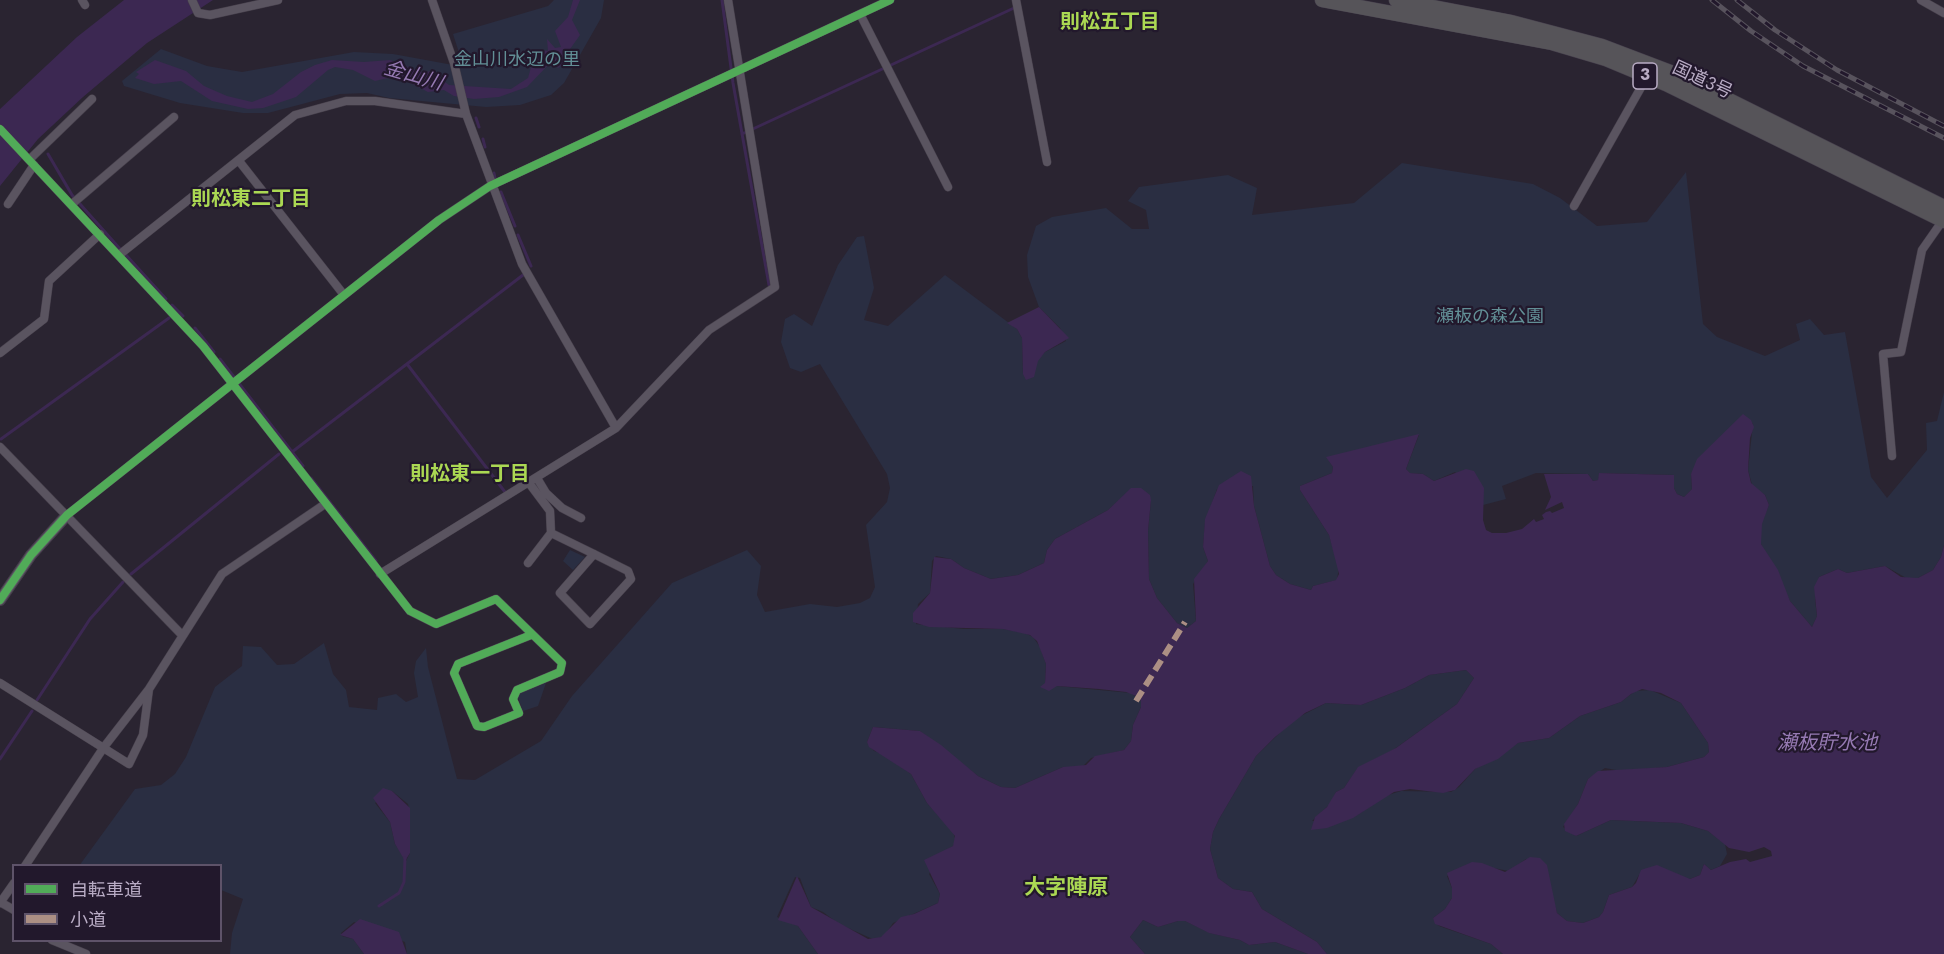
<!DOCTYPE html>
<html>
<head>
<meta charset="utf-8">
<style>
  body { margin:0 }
  #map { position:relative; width:1944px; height:954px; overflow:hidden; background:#2a2431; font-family:Jost,"Noto Sans JP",sans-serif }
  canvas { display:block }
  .legend { position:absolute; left:12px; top:864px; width:210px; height:78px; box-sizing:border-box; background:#22182c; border:2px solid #5e5369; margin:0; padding:8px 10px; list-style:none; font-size:18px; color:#b9acc5 }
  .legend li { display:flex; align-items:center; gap:12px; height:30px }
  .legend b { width:30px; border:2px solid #5e5369 }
</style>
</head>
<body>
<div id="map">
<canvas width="1944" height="954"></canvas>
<ul class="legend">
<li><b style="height:8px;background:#51ab58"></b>自転車道</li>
<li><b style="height:8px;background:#ac8f84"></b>小道</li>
</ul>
</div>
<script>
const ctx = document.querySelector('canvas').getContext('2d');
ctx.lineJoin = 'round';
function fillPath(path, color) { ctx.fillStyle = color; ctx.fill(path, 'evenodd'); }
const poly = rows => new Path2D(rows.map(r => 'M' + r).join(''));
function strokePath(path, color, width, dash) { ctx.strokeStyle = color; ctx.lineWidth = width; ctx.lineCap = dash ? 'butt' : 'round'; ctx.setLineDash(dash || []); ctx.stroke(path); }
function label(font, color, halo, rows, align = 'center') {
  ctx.font = font + ' Jost,"Noto Sans JP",sans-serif'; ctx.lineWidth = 4.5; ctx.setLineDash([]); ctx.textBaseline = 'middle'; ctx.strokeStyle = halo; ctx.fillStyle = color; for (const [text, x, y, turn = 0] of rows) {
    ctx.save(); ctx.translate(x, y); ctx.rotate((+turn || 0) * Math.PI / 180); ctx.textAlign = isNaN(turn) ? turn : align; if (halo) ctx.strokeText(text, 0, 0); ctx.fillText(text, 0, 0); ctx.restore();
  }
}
const green = poly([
  [554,0,604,0,601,18,564,83,551,95,520,105,486,107,389,98,367,93,340,94,268,113,243,113,180,103,124,86,122,81,161,49,207,66,242,72,354,52,393,54,453,65,462,62,453,34,548,6],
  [1402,163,1533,184,1560,198,1597,226,1647,222,1686,172,1703,324,1717,337,1765,356,1800,340,1796,324,1810,319,1824,335,1845,332,1871,477,1887,498,1927,450,1926,423,1937,421,1944,392,1944,545,1941,557,1933,570,1918,578,1908,579,1885,566,1847,573,1838,569,1819,577,1815,600,1817,616,1812,627,1790,601,1761,544,1761,524,1769,505,1765,495,1753,488,1748,470,1753,423,1691,474,1692,489,1684,497,1677,494,1674,488,1674,475,1600,473,1598,480,1593,481,1588,474,1536,473,1502,486,1506,499,1483,505,1455,472,1434,481,1423,474,1410,473,1406,469,1419,435,1329,461,1333,467,1332,473,1300,486,1300,490,1329,535,1339,567,1337,580,1313,586,1311,590,1290,584,1276,575,1270,566,1254,506,1253,486,1217,489,1205,523,1203,547,1208,561,1193,584,1196,621,1187,628,1177,623,1157,598,1149,579,1148,531,1151,500,1132,488,1108,510,1055,539,1047,550,1044,563,1018,575,991,579,964,568,951,559,936,556,932,561,930,593,918,604,916,624,964,629,1003,629,1025,633,1033,637,1040,647,1046,664,1045,683,1057,686,1131,693,1141,701,1141,707,1133,725,1131,741,1124,750,1091,758,1082,767,1063,767,1015,788,1001,787,978,776,920,731,873,727,867,742,874,751,883,754,911,774,927,803,953,832,956,841,953,846,945,851,929,874,940,894,938,903,893,923,885,935,875,940,839,924,823,912,811,907,800,878,795,877,777,917,798,926,818,954,407,954,405,942,354,922,341,933,342,936,353,939,364,954,230,954,232,933,243,899,221,890,220,866,79,866,135,789,161,785,175,774,186,757,215,687,242,666,243,646,261,647,277,665,294,664,324,643,333,674,346,690,349,707,377,710,378,698,396,694,406,702,418,697,414,673,416,661,426,648,428,667,457,779,475,780,541,741,572,696,672,583,747,550,761,566,757,595,765,612,810,604,837,607,860,603,870,598,875,587,866,525,887,502,890,488,887,474,820,364,801,372,790,368,781,342,785,319,794,314,812,326,838,265,857,237,864,236,874,288,864,320,888,326,945,275,1017,329,1022,338,1023,374,1045,352,1066,341,1060,328,1039,307,1028,277,1027,255,1036,226,1052,217,1106,208,1132,229,1149,229,1146,210,1128,201,1139,187,1228,175,1257,188,1252,215,1354,203],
  [392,791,408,804,410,814,410,853,406,861,395,844,390,822,375,803],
  [570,550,585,557,573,570,563,561],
  [1466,670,1474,678,1457,704,1393,750,1358,768,1344,788,1336,792,1331,803,1312,821,1345,820,1359,814,1385,796,1401,791,1451,792,1459,787,1475,769,1518,743,1549,738,1580,716,1621,702,1635,691,1650,690,1681,703,1708,743,1709,752,1704,757,1667,767,1621,771,1605,768,1588,779,1578,804,1563,827,1576,836,1611,820,1681,823,1708,831,1725,844,1727,854,1720,866,1711,870,1704,864,1700,875,1690,879,1639,875,1632,887,1609,895,1603,912,1599,917,1583,923,1567,921,1557,913,1551,893,1526,859,1509,871,1493,868,1447,876,1452,888,1452,898,1445,909,1433,918,1439,926,1491,944,1503,954,1327,954,1317,942,1262,909,1252,892,1233,889,1218,878,1210,849,1213,832,1219,819,1256,756,1293,720,1326,703,1361,705,1405,688,1429,675],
  [546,683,538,706,523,711,518,698,520,693],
  [1143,920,1158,927,1178,921,1185,921,1210,933,1240,940,1249,945,1275,942,1308,954,1145,954,1130,937]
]);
const water = poly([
  [124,0,213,0,147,43,83,97,38,139,0,186,0,109,77,37],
  [573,0,580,0,572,20,580,35,565,56,563,64,558,68,552,61,527,87,499,97,474,99,454,96,444,90,428,92,397,76,375,81,353,70,335,67,328,70,296,97,263,108,248,109,212,101,181,81,154,84,135,78,139,74,136,72,155,60,186,71,204,86,227,96,252,102,273,94,301,72,315,65,332,60,364,62,390,60,424,73,430,71,449,85,511,89,528,78,535,53,539,50,548,51,547,39,555,48,561,47,555,31,568,17],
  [1039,307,1069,338,1045,352,1038,361,1034,377,1026,380,1023,374,1022,338,1017,329,1007,323],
  [1743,414,1751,420,1754,427,1750,438,1748,470,1751,483,1765,495,1769,505,1762,524,1761,544,1778,570,1790,601,1812,627,1817,616,1814,587,1819,577,1838,569,1847,573,1885,566,1901,577,1918,578,1933,570,1941,557,1944,545,1944,954,1503,954,1491,944,1435,924,1433,918,1445,909,1452,898,1452,888,1447,873,1472,862,1482,863,1505,872,1530,857,1540,858,1547,865,1557,913,1567,921,1583,923,1599,917,1603,912,1609,895,1632,887,1636,883,1641,870,1647,868,1657,865,1690,879,1700,875,1704,864,1711,870,1730,862,1746,859,1750,862,1772,856,1771,851,1764,847,1749,852,1729,848,1708,831,1681,823,1611,820,1576,836,1565,831,1564,824,1578,804,1588,779,1598,771,1667,767,1704,757,1709,752,1708,743,1681,703,1661,693,1642,689,1631,694,1621,702,1580,716,1549,738,1518,743,1498,759,1475,769,1455,790,1443,793,1410,789,1394,792,1353,818,1327,828,1311,830,1315,817,1327,807,1336,792,1344,788,1358,767,1396,748,1457,704,1474,678,1466,670,1429,675,1405,688,1361,705,1326,703,1305,713,1275,737,1256,756,1219,819,1213,832,1210,849,1218,878,1233,889,1252,892,1262,909,1317,942,1327,954,1308,954,1275,942,1249,945,1240,940,1209,933,1185,921,1178,921,1158,927,1143,920,1130,937,1145,954,818,954,798,926,778,920,797,876,811,907,868,939,881,937,901,917,914,914,938,903,940,894,924,860,953,846,955,836,927,803,911,774,869,747,867,742,873,727,920,731,941,745,978,776,1001,787,1015,788,1063,767,1086,765,1095,756,1124,750,1131,741,1133,725,1141,707,1141,701,1136,696,1126,692,1099,689,1057,686,1049,691,1040,687,1045,683,1046,664,1037,641,1030,635,1003,629,929,627,913,622,913,613,930,593,934,557,951,559,964,568,991,579,1018,575,1044,563,1047,550,1055,539,1108,510,1131,488,1141,488,1150,495,1151,500,1148,531,1149,579,1157,598,1177,623,1187,628,1196,621,1194,579,1208,561,1203,547,1205,519,1219,485,1241,471,1251,476,1254,506,1270,566,1276,575,1290,584,1311,590,1313,586,1336,580,1339,574,1329,535,1300,490,1300,486,1332,473,1333,467,1326,457,1419,434,1406,469,1410,473,1423,474,1434,481,1466,469,1474,471,1484,488,1483,520,1486,530,1492,533,1506,533,1522,529,1534,519,1536,522,1544,519,1542,515,1546,512,1550,511,1552,513,1564,508,1562,502,1545,510,1551,497,1544,474,1588,474,1593,481,1598,480,1599,473,1674,475,1674,488,1677,494,1684,497,1692,489,1691,474,1697,459],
  [383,788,392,791,410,808,410,853,405,861,395,844,390,822,373,798],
  [360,919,399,932,407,954,364,954,353,939,340,935]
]);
const stream = poly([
  [722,0,733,83,769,285],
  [476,118,479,127],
  [742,134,1014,8],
  [483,139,485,147],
  [48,154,72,195,121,250],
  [494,173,495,178],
  [501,192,515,226],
  [518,235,531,266],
  [126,255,166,299],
  [172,305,183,316],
  [195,328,214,352],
  [220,359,303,466],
  [407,364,505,492],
  [1,439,169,318],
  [292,452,523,275],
  [311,478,376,561],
  [131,574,279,454],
  [37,700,90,619,123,582],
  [0,759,32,711],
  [379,906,399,893,404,882,405,858]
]);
const street = poly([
  [82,0,85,5],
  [192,0,198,13,210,15,278,0],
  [432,0,454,63,466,114,522,264,616,428],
  [1016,0,1047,162],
  [1921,0,1944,13],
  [860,14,948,187],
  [0,129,203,346,410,611,436,624,496,599,562,663,560,672,517,690,513,699,519,713,484,727,477,726,454,673,458,664,531,635],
  [30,159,92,99],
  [239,161,344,295],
  [8,204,34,165],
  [72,204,174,117],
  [1574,206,1648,75],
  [119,255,295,115,346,101,375,101,466,114],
  [0,353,44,319,49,281,100,234],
  [0,447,182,635],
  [1892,456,1883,354,1901,352,1922,250,1943,220],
  [537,478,546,493,562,508,581,518],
  [529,483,550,511,551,533,594,554,628,571,631,579,590,624,560,593,594,554],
  [67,515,439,220,490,186,890,0],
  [528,563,551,533],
  [380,574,616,428,709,330,775,287,728,0],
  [0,683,129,764,143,735,149,689],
  [25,866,104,747,149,689,222,574,325,504],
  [0,902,14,910],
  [0,903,14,883],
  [52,940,86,954]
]);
const secondary = poly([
  [0,600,31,555,67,515]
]);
const highway = poly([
  [1322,0,1552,43,1606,59,1666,84,1944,221],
  [1396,0,1511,22,1602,46,1673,73,1727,99,1944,207]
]);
const rail = poly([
  [1712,0,1751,31,1803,66,1944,138],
  [1737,0,1775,30,1837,70,1944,126]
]);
const quiet = poly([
  [1136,701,1185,622]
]);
const cycleway = poly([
  [0,129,203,346,410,611,436,624,496,599,562,663,560,672,517,690,513,699,519,713,484,727,477,726,454,673,458,664,531,635],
  [0,600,31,555,67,515,439,220,490,186,890,0]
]);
const shields = [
  [1645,76,24]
];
const shieldNames = [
  ["3",1645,76]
];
const parkNames = [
  ["金山川水辺の里",517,61],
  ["瀬板の森公園",1490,318]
];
const streetNames = [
  ["国道3号",1702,81,25]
];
const neighbourhoodNames = [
  ["則松五丁目",1110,23],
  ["則松東二丁目",251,200],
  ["則松東一丁目",470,475]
];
const waterNames = [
  ["金山川",413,77,16],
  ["瀬板貯水池",1827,744]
];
const quarterNames = [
  ["大字陣原",1066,889]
];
fillPath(green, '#2a2e42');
fillPath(water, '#3c2852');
strokePath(stream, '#3c2852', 3);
strokePath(street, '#47404c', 9);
strokePath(secondary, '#453e4b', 12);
strokePath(highway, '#47404e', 15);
strokePath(street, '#5a5460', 8);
strokePath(secondary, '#5e5865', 10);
strokePath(highway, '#565459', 14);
strokePath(rail, '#58535d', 5);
strokePath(rail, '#22182c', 3, [9]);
strokePath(quiet, '#ac8f84', 6, [12, 6]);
strokePath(cycleway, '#51ab58', 8);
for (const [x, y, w] of shields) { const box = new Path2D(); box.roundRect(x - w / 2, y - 13, w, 26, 4.5); ctx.fillStyle = '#22182c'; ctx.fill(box); strokePath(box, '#b9acc5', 1.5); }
label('bold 16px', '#b9acc5', null, shieldNames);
label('18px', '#628f96', '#22182c', parkNames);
label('18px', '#b9acc5', '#22182c', streetNames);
label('bold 20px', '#abd853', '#22182c', neighbourhoodNames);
label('italic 20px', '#967ab3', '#22182c', waterNames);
label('bold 21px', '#abd853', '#22182c', quarterNames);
</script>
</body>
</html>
